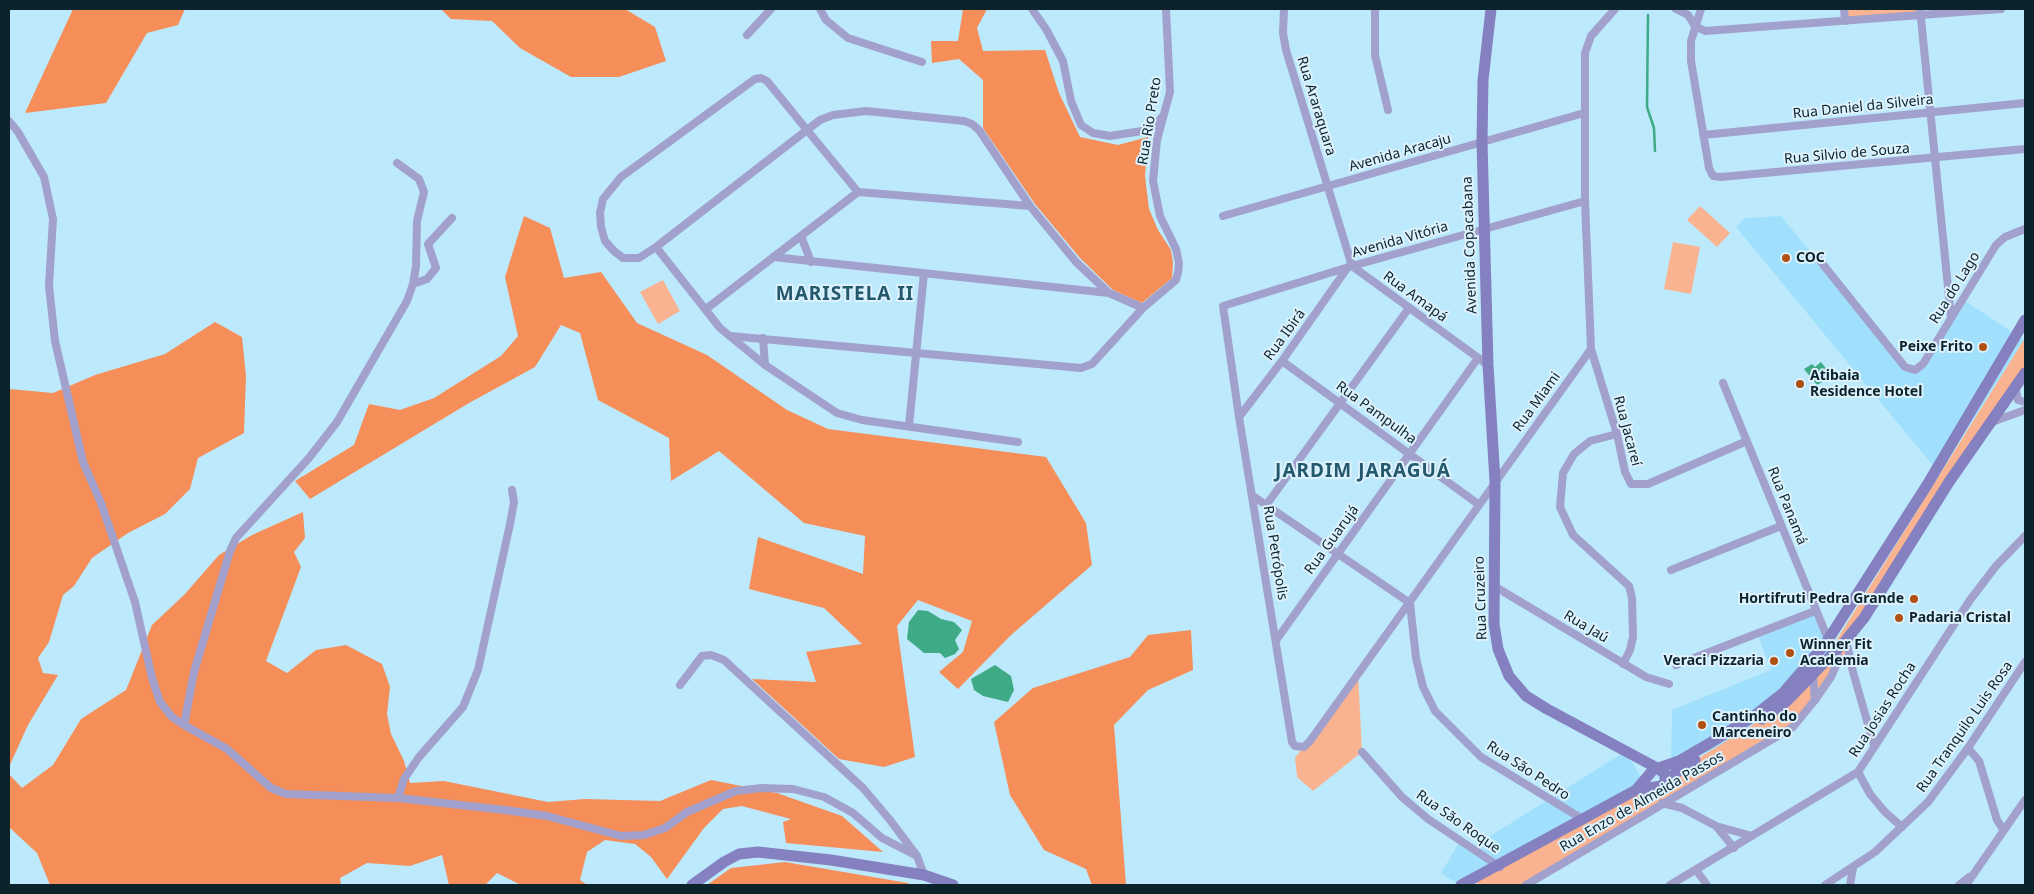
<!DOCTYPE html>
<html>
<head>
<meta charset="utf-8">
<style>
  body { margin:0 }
  #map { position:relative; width:2034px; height:894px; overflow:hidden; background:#bde9fc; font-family:"Noto Sans",sans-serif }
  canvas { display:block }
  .frame { position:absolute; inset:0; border:10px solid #0d232c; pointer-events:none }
</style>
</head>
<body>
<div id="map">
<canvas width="2034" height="894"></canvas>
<div class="frame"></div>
</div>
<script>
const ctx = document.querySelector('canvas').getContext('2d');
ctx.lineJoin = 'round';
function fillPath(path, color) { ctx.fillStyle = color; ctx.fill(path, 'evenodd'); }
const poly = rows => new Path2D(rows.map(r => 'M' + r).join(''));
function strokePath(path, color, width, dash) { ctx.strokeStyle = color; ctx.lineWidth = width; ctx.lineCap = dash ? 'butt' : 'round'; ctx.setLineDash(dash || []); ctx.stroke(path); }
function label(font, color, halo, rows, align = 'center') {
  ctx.font = font + ' "Noto Sans",sans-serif'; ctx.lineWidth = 4; ctx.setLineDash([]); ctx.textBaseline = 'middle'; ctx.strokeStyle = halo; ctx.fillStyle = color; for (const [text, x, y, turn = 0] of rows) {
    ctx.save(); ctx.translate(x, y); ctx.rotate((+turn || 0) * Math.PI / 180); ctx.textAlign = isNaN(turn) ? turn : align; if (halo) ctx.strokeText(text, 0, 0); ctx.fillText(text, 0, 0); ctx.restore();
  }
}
const built = poly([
  [1781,216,1905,367,1915,370,1962,299,2024,340,1939,473,1736,227,1745,218],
  [1815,611,1831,649,1757,722,1714,749,1671,768,1672,710,1771,670,1757,633],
  [1626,751,1644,783,1459,885,1441,873,1460,841,1471,848]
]);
const green = poly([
  [1844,9,1920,9,1921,16,1845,21],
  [1700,206,1730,233,1717,247,1687,220],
  [1673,242,1700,247,1691,294,1664,289],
  [663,280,680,311,658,324,640,292],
  [2025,338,2025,367,2000,416,1943,496,1838,665,1792,726,1521,885,1479,885,1475,881,1673,774,1757,722,1831,649],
  [1358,672,1362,752,1313,791,1297,777,1295,758]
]);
const forest = poly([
  [73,9,185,9,178,25,147,33,106,103,25,113],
  [441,9,625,9,655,27,666,61,619,77,571,77,520,48,492,21,451,19],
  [963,9,987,9,977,28,983,51,1045,50,1059,93,1080,137,1118,145,1148,137,1145,176,1149,209,1158,230,1171,250,1173,263,1172,278,1142,303,1113,290,1080,258,1035,204,983,128,983,80,959,59,932,63,931,41,958,41],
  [524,216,550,228,564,278,601,272,637,323,707,355,787,410,828,429,1046,457,1086,523,1092,565,1010,636,958,689,939,672,963,652,972,621,918,600,897,626,915,757,884,767,839,759,752,679,816,682,806,652,862,644,824,608,749,589,758,537,863,574,865,536,804,523,719,451,671,481,669,438,598,400,580,333,561,325,535,367,469,403,310,499,295,481,354,445,369,404,400,410,434,398,501,356,518,336,505,277],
  [215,322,242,337,246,376,244,433,198,458,190,489,165,514,128,533,92,558,74,586,63,595,49,642,38,658,43,673,58,675,28,725,9,767,9,389,53,393,95,375,165,354],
  [303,512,305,538,294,552,301,567,266,661,287,673,316,650,346,645,382,664,390,687,387,714,391,734,404,761,410,783,444,781,548,802,585,799,660,801,711,780,777,793,842,816,883,852,786,843,783,822,791,819,742,806,723,809,704,828,667,879,651,857,635,844,605,840,587,852,580,880,587,885,521,885,497,873,485,885,449,885,442,855,410,866,367,863,340,878,341,885,50,885,37,853,9,827,9,774,22,788,53,765,81,719,126,690,152,625,184,595,219,555,252,535],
  [1191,630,1193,670,1148,690,1114,725,1126,885,1092,885,1086,869,1044,850,1010,795,994,722,1033,688,1130,657,1148,635],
  [785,862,908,883,910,885,707,885,731,868]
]);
const water = poly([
  [1821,362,1832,376,1817,385,1804,369,1812,364,1815,367],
  [918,610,928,611,941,619,954,622,962,630,955,640,959,649,955,654,945,658,940,653,924,653,907,639,909,622],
  [995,665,1011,676,1014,690,1008,702,983,696,974,690,971,679]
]);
const stream = poly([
  [1648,15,1647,107,1654,128,1655,151]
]);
const street = poly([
  [820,9,826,20,848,38,922,62],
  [1032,9,1046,29,1063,61,1071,101,1081,125,1093,133,1110,136,1142,131,1155,125,1163,116],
  [1284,9,1283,33,1286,50,1352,266,1488,365],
  [1375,9,1375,55,1388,110],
  [1676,9,1688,15,1695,26],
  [1701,9,1691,41,1691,61,1709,168,1713,176,1721,177,2025,149],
  [1844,9,1845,21],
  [1920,9,1951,317],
  [1695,26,1705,31,2001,9],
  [747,35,771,9],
  [9,121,18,132,44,177,53,219,49,286,55,341,83,462,101,503,135,602,152,678,160,702,172,717,184,725,194,672,230,551,236,538,309,458,337,422,407,301,413,284,416,266,417,221,424,192,419,179,397,163],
  [1703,135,2025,103],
  [858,192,807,130,767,81,761,78,755,79,621,177,603,199,600,213,601,227,605,241,614,251,623,258,639,258,656,247,807,130,820,120,833,115,866,111,964,121,972,124,979,130,1030,206,1076,262,1109,293,1143,308],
  [1585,201,1352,266,1223,306,1239,417,1292,742,1295,746,1304,747,1310,741,1591,349,1585,201,1585,53,1591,36,1615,9],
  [1223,216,1584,113],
  [801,236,811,262],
  [656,247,720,328,765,365,837,413,862,420,1018,442],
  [773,257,1109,293],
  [1817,257,1905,367,1915,370,1923,364,1996,245,2005,237,2025,229],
  [413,284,427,279,436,268,428,244,452,218],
  [706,309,858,192,1030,206],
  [730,336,1081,368,1092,364,1143,308,1176,280,1178,273,1179,263,1176,249,1160,216,1153,181,1157,140,1170,92,1166,9],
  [763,338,765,365],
  [1591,349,1617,434,1625,472,1631,484,1648,484,1747,441],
  [1282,361,1478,504],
  [1723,383,1828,639],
  [2015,387,2018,400,2025,402],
  [1239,417,1282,361,1348,267],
  [1992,422,2025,410],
  [909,426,924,273],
  [1617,434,1590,441,1574,454,1563,473,1560,507,1573,535,1629,586,1632,598,1633,637,1630,650,1623,664],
  [1253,496,1410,603,1416,658,1423,687,1435,711,1481,757,1584,820],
  [1267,504,1409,308],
  [1671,570,1781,526],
  [1494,586,1646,677,1669,684],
  [1277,639,1478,358],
  [1846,640,1853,672,1874,745],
  [1676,665,1815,611],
  [1813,677,1815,700],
  [680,685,702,656,711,655,724,660,863,788,890,820,917,856,924,875],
  [184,725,227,749,271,788,286,794,398,798,505,810,547,816,621,836,644,835,665,828,687,812,736,791,761,788,793,789,824,797,853,813,882,838,917,856],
  [1968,748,1979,761,1997,820,2003,829],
  [1362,752,1402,797,1428,819,1500,867],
  [1858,772,1870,794,1885,812,1902,827],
  [398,798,404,779,419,757,463,707,478,670,510,524,514,502,512,490],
  [1662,803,1682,808,1716,826,1752,836],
  [1716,826,1734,848],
  [1696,870,1707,885],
  [1526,885,1793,727,1815,700,1831,677,1838,661,1838,651],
  [1670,885,1858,772,1970,600,1996,566,2025,536],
  [1825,885,1875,852,1928,802,1968,748,2025,662],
  [1850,885,1853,868],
  [1959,885,1969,877],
  [1966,885,2025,800]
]);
const secondary = poly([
  [1491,9,1483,80,1482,142,1488,365,1495,481,1494,624,1498,649,1509,676,1526,696,1547,709,1659,769,1665,774,1665,782],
  [1762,719,1787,701,1846,640,1864,618,1949,482,2025,373],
  [1636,790,1661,786,1683,767,1695,760],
  [692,885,724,862,739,854,758,852,831,860,924,875,953,885],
  [1461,885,1636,790,1653,770,1679,761,1710,743,1754,716,1783,693,1826,643,1927,485,2025,320]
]);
const markers = [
  [1786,258,5,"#b04f0f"],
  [1983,347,5,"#b04f0f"],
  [1800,384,5,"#b04f0f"],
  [1914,599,5,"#b04f0f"],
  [1899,618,5,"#b04f0f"],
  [1790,653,5,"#b04f0f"],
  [1774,661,5,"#b04f0f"],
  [1702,725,5,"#b04f0f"]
];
const streetNames = [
  ["Rua Araraquara",1316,106,73],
  ["Rua Daniel da Silveira",1863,107,-6],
  ["Rua Rio Preto",1150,121,-81],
  ["Avenida Aracaju",1400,153,-16],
  ["Rua Silvio de Souza",1847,154,-5],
  ["Avenida Vitória",1400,240,-16],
  ["Avenida Copacabana",1470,245,-92],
  ["Rua do Lago",1955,288,-58],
  ["Rua Amapá",1415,297,36],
  ["Rua Ibirá",1285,335,-54],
  ["Rua Miami",1537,402,-54],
  ["Rua Pampulha",1376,413,36],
  ["Rua Jacareí",1627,431,75],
  ["Rua Panamá",1787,506,68],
  ["Rua Guarujá",1332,540,-54],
  ["Rua Petrópolis",1275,553,81],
  ["Rua Cruzeiro",1481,598,-92],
  ["Rua Jaú",1586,627,31],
  ["Rua Josias Rocha",1883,710,-57],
  ["Rua Tranquilo Luis Rosa",1965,727,-55],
  ["Rua São Pedro",1528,771,33],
  ["Rua Enzo de Almeida Passos",1642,802,-30],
  ["Rua São Roque",1458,822,35]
];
const poiNames = [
  ["COC",1796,258],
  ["Peixe Frito",1973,347,"right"],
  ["Atibaia",1810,376],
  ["Residence Hotel",1810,392],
  ["Hortifruti Pedra Grande",1904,599,"right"],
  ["Padaria Cristal",1909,618],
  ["Winner Fit",1800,645],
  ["Academia",1800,661],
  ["Veraci Pizzaria",1764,661,"right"],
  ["Cantinho do",1712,717],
  ["Marceneiro",1712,733]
];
const districtNames = [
  ["MARISTELA II",845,295],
  ["JARDIM JARAGUÁ",1363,472]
];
fillPath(built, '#a0e0fc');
fillPath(green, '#fab390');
fillPath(forest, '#f58e59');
fillPath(water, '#3fab86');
strokePath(stream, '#3fab86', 2.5);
strokePath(street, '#a2a0cc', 8);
strokePath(secondary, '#8580c0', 11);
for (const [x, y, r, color] of markers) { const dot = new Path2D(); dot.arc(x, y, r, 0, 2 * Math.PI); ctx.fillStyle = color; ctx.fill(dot); strokePath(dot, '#ddf2fc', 2); }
label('14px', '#0d232c', '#ddf2fc', streetNames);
label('bold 14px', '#0d232c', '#ddf2fc', poiNames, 'left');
ctx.letterSpacing = '1px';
label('bold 19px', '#23586d', '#ddf2fc', districtNames);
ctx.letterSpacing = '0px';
</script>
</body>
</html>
